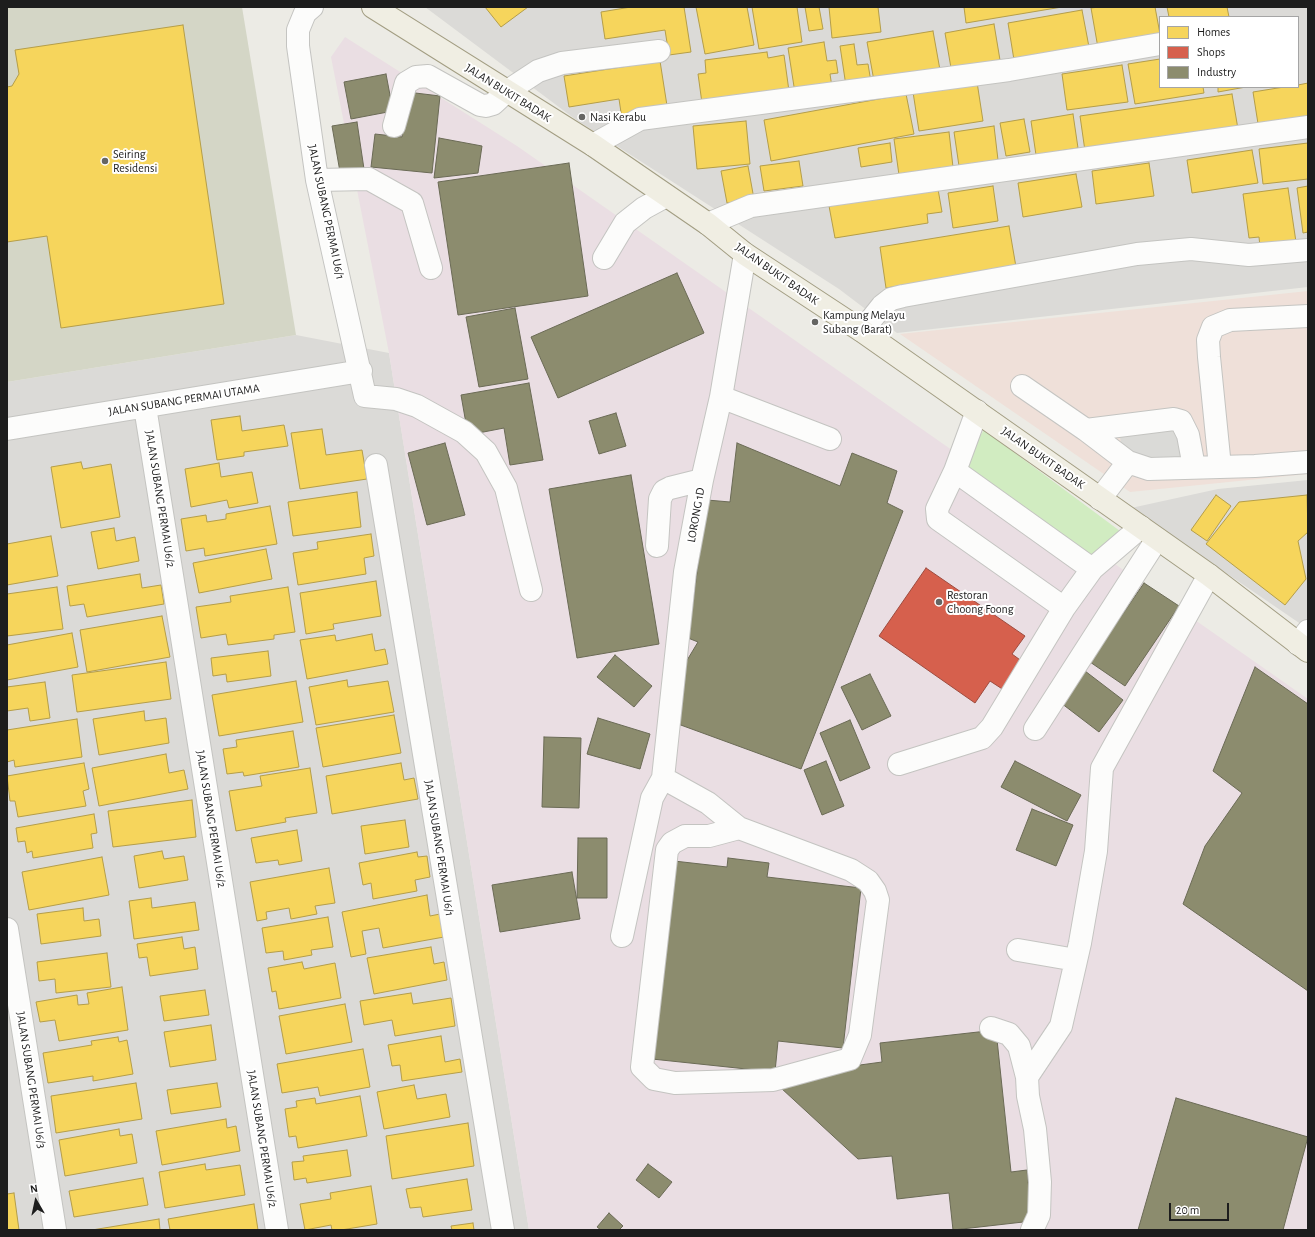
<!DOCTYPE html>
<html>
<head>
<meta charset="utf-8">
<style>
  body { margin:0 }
  #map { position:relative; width:1315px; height:1237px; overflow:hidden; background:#ecebe5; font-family:"Alegreya Sans",sans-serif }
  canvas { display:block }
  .frame { position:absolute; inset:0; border:8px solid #1d1d1d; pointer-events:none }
  .legend { position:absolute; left:1159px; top:16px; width:140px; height:72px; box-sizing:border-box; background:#fff; border:1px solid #a5a5a5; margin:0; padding:5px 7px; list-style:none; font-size:12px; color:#1d1d1d }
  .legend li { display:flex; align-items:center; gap:8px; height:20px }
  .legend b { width:20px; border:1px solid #a5a5a5 }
  .north { position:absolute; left:16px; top:1181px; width:40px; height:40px; -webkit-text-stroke:3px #fff; paint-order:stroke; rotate:351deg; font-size:11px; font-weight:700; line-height:16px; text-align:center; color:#1d1d1d }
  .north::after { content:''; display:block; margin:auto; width:14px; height:18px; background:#1d1d1d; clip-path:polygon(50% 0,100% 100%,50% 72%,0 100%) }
  .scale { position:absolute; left:1169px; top:1203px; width:60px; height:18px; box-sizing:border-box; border:2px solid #1d1d1d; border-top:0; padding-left:5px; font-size:12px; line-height:14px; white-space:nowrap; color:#1d1d1d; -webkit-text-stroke:3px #fff; paint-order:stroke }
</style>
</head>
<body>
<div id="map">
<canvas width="1315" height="1237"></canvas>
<div class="frame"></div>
<ul class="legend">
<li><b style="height:11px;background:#f6d55c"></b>Homes</li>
<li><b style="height:11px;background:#d6604d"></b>Shops</li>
<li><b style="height:11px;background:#8c8c6e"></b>Industry</li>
</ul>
<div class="north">N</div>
<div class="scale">20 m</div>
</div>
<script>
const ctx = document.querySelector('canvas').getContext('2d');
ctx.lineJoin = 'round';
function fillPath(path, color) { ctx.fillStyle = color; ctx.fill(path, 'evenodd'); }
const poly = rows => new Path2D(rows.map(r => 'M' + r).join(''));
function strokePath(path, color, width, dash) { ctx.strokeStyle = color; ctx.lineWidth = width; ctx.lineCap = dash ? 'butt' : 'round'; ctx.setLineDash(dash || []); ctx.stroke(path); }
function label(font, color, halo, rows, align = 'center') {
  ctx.font = font + ' "Alegreya Sans",sans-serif'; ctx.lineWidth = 4; ctx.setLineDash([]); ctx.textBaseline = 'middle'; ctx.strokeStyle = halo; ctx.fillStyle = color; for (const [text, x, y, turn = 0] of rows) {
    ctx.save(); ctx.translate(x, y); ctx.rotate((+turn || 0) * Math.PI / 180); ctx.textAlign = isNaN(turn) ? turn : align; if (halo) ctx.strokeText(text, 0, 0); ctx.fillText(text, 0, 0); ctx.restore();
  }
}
const residential = poly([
  [425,7,1308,7,1308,287,897,333,839,289,575,119],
  [1160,17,1298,17,1298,87,1160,87],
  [296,335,389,353,529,1230,7,1230,7,382],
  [1308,480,1308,629,1131,508,1218,489]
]);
const commercial = poly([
  [1308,291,1308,474,1130,492,900,334]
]);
const industrial = poly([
  [345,37,517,146,1308,699,1308,1230,529,1230,389,353,331,57]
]);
const construction = poly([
  [7,7,242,7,296,335,7,382]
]);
const grass = poly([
  [984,430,1124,534,1091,563,960,465]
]);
const parking = poly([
  [1172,424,1186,456,1139,462,1123,453,1119,432]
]);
const homes = poly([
  [485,7,528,7,501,27,485,7],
  [631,7,684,7,691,52,669,55,665,30,605,39,601,12,631,7],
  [696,7,747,7,754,45,705,54,696,7],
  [752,7,797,7,802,42,759,49,752,7],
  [805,7,819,7,823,29,809,31,805,7],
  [829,7,878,7,881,32,832,38,829,7],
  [964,7,1062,7,966,23,964,7],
  [1099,7,1155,7,1160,34,1098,48,1091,8,1099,7],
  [1167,7,1227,7,1229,17,1169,17,1167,7],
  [1082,10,1089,47,1014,60,1008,23,1082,10],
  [994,24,1000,60,951,68,945,33,994,24],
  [183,25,224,304,61,328,47,236,7,242,7,87,12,86,19,74,15,50,183,25],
  [933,31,940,70,874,81,867,42,933,31],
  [824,42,827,61,836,60,838,73,830,74,832,87,795,93,788,48,824,42],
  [854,44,857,65,868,64,871,82,846,86,840,46,854,44],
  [767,52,768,58,784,55,789,91,702,103,698,74,706,73,705,60,767,52],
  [1160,59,1160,87,1203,87,1204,93,1135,104,1128,64,1160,59],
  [660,61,668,112,622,119,619,99,569,107,564,76,660,61],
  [1122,65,1128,102,1067,110,1062,74,1122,65],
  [977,82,983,121,919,131,913,92,977,82],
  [1308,83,1308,121,1259,130,1253,92,1284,87,1298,87,1298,85,1308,83],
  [1218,87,1246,87,1218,92,1218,87],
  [906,94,914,134,771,161,764,120,906,94],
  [1232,94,1238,129,1085,151,1080,116,1232,94],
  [1073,114,1078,148,1036,155,1031,121,1073,114],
  [1024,119,1030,152,1006,156,1000,123,1024,119],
  [746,121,750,164,697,169,693,126,746,121],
  [994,126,998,160,959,166,954,132,994,126],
  [949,132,953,167,899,175,894,139,949,132],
  [890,143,892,162,861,167,858,148,890,143],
  [1308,143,1308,179,1263,184,1259,149,1308,143],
  [1252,150,1258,183,1192,193,1187,160,1252,150],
  [799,161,803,186,764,191,760,166,799,161],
  [1149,163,1154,196,1096,204,1092,171,1149,163],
  [748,166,754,199,727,203,721,171,748,166],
  [1076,174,1082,207,1023,217,1018,183,1076,174],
  [993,186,998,221,953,228,948,193,993,186],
  [1308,186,1308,232,1303,233,1297,188,1308,186],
  [1288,188,1296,242,1260,247,1259,237,1249,238,1243,194,1288,188],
  [938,189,942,212,927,214,928,223,835,238,829,206,938,189],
  [1009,226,1016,267,886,288,880,247,1009,226],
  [240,416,242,431,284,425,288,446,244,452,244,456,217,460,211,420,240,416],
  [322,429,326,455,362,450,367,479,300,489,291,433,322,429],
  [81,462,83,469,111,464,120,517,61,528,51,467,81,462],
  [219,463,221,477,252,472,258,503,229,508,227,500,191,507,185,469,219,463],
  [357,492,361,527,293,536,288,502,357,492],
  [1216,495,1231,506,1207,541,1191,530,1216,495],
  [1307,495,1308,532,1298,541,1306,579,1285,605,1206,544,1239,502,1307,495],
  [270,506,277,544,205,556,204,548,186,551,181,519,206,515,207,522,226,519,226,514,270,506],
  [114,528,116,541,135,537,139,561,98,569,91,532,114,528],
  [371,534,374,556,364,558,366,574,298,585,293,553,318,549,317,542,371,534],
  [51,536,58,576,7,585,7,544,51,536],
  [266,549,272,579,199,593,193,563,266,549],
  [140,574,142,588,161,585,164,604,87,617,84,604,70,606,67,586,140,574],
  [376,581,381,616,333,624,334,629,306,634,300,593,376,581],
  [57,587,63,629,7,636,7,594,57,587],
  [288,587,295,632,274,635,274,639,228,645,226,634,201,638,196,607,231,602,230,596,288,587],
  [162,616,170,657,87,672,80,630,162,616],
  [72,633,78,667,7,680,7,645,72,633],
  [372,634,375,651,385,649,388,664,307,679,300,640,335,635,336,641,372,634],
  [268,651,271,676,227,682,226,674,213,676,211,658,268,651],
  [166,662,171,699,77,712,72,675,166,662],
  [347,680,348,687,388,681,394,712,316,725,309,687,347,680],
  [296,681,303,722,219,736,212,695,296,681],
  [45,682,50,718,30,721,28,708,7,711,7,687,45,682],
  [144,711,145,721,166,718,169,743,99,755,93,719,144,711],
  [394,715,401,753,323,767,316,728,394,715],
  [77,719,82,757,15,767,14,760,7,762,7,730,77,719],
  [293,731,299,767,244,776,243,772,227,774,223,749,237,747,236,740,293,731],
  [166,754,169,773,184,770,188,789,99,806,92,768,166,754],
  [84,763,89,789,83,791,86,806,18,817,15,801,10,801,7,776,84,763],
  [401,763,404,780,414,778,418,799,332,814,326,776,401,763],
  [310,768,317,813,285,818,286,822,236,831,229,791,262,786,260,776,310,768],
  [192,800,196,837,113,847,108,811,192,800],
  [94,814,97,833,91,834,93,848,33,858,32,851,27,853,25,841,18,842,16,828,94,814],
  [405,820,409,847,365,854,361,826,405,820],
  [297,830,302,861,279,865,278,860,256,863,251,838,297,830],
  [162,851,164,859,184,856,188,880,139,888,134,856,162,851],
  [417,852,418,857,427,856,430,877,415,880,417,891,373,899,371,883,363,885,359,863,417,852],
  [102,857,109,895,29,910,22,872,102,857],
  [329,868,335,903,315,906,317,914,291,919,289,908,266,912,267,919,257,921,250,882,329,868],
  [427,895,430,916,440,914,444,937,383,948,379,928,362,931,366,954,351,957,342,912,427,895],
  [151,898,152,908,195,902,199,930,134,939,129,901,151,898],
  [83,908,84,921,99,919,101,936,41,944,37,914,83,908],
  [328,917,333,947,311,950,312,955,284,960,283,951,266,953,262,928,328,917],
  [182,937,184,949,195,947,198,969,150,976,147,957,139,958,137,944,182,937],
  [431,947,434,964,444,962,447,980,374,994,367,958,431,947],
  [107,953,111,987,56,993,55,979,39,981,37,962,107,953],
  [302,962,304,969,335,963,341,998,279,1009,276,991,272,992,268,968,302,962],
  [122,987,128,1030,59,1041,55,1020,40,1022,36,1002,77,995,78,1005,89,1004,87,993,122,987],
  [205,990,209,1015,164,1021,160,996,205,990],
  [411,993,413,1004,451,998,455,1026,395,1036,392,1020,364,1025,360,1001,411,993],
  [345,1004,352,1042,286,1054,279,1016,345,1004],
  [211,1025,216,1060,170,1067,164,1032,211,1025],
  [441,1036,445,1062,460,1059,462,1072,402,1081,400,1065,392,1066,388,1045,441,1036],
  [118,1037,119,1042,127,1040,133,1074,93,1081,93,1076,48,1083,43,1053,92,1045,91,1041,118,1037],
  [363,1049,370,1087,320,1096,318,1087,282,1093,277,1064,363,1049],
  [136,1083,142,1119,56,1133,51,1096,136,1083],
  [217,1083,221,1107,171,1114,167,1090,217,1083],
  [414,1085,417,1099,446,1094,450,1117,384,1129,377,1092,414,1085],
  [360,1096,367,1136,298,1148,296,1136,289,1137,285,1109,297,1107,296,1101,315,1098,316,1104,360,1096],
  [226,1119,227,1128,236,1126,240,1151,162,1165,156,1131,226,1119],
  [468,1123,474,1166,392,1179,386,1136,468,1123],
  [119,1129,120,1136,132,1134,137,1163,65,1176,59,1140,119,1129],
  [347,1150,351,1176,307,1183,306,1178,294,1180,292,1162,304,1161,303,1156,347,1150],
  [205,1164,206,1170,240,1165,245,1195,165,1208,159,1172,205,1164],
  [143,1178,148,1205,74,1217,69,1191,143,1178],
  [467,1179,472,1210,423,1217,421,1207,410,1208,406,1189,467,1179],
  [371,1186,377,1224,341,1230,332,1230,331,1225,305,1230,300,1204,331,1199,330,1193,371,1186],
  [14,1193,19,1230,7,1230,7,1194,14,1193],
  [254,1204,258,1230,170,1230,168,1219,254,1204],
  [159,1219,160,1230,92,1230,159,1219],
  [473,1223,474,1230,452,1230,451,1226,473,1223]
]);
const shops = poly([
  [926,568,1025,636,1012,654,1027,665,1010,694,990,681,975,703,879,636,926,568]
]);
const industry = poly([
  [386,74,393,111,351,119,344,82,386,74],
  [407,92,440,96,432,173,371,167,375,134,402,137,407,92],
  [357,122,364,169,340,172,332,126,357,122],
  [439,138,482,146,478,173,434,178,439,138],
  [569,163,588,296,458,315,438,182,569,163],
  [677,273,704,333,558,398,531,337,677,273],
  [515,308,528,379,479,387,466,317,515,308],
  [529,383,543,460,510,465,504,428,468,435,461,395,529,383],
  [616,413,626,446,599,454,589,421,616,413],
  [445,443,465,515,427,525,408,453,445,443],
  [737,443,840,486,852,453,897,471,887,503,903,511,801,769,678,724,683,667,698,642,688,638,707,500,730,502,737,443],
  [631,475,659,644,577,658,549,489,631,475],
  [1144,583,1179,606,1125,686,1090,662,1144,583],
  [615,655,652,686,634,707,597,677,615,655],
  [1255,667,1308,704,1308,991,1183,904,1205,846,1242,793,1213,771,1255,667],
  [1085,671,1123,700,1099,732,1061,703,1085,671],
  [870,674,891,716,862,730,841,687,870,674],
  [598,718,650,734,640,769,587,754,598,718],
  [850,720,870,768,840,781,820,733,850,720],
  [544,737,581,738,579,808,542,807,544,737],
  [826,761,844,806,822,815,804,770,826,761],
  [1015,761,1081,795,1067,821,1001,787,1015,761],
  [1032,809,1073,825,1056,866,1016,850,1032,809],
  [578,838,607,838,607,898,577,898,578,838],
  [728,858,769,863,767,877,861,888,843,1048,778,1041,775,1072,652,1059,674,861,727,867,728,858],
  [572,872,580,919,500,932,492,885,572,872],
  [996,1030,1011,1172,1027,1170,1032,1221,953,1230,949,1193,897,1199,892,1156,858,1159,781,1088,860,1065,882,1062,880,1043,996,1030],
  [1176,1098,1308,1137,1283,1230,1138,1230,1176,1098],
  [648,1164,672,1182,659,1198,636,1180,648,1164],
  [609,1213,623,1226,619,1230,601,1230,597,1227,609,1213]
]);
const minor = poly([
  [312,7,305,13,298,30,298,46,317,180,365,396,396,399,417,406,464,432,486,452,506,488,531,590],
  [394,126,406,83,416,77,428,76,480,105,486,106,493,104,506,92,538,71,562,63,659,51],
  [593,145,640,119,1009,70,1160,44],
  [317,180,369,179,412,203,431,268],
  [708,224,751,206,1308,127],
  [604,258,625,223,644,208,666,196],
  [862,331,882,306,891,299,903,296,1137,254,1191,249,1249,255,1308,250],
  [1022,386,1086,430,1128,462,1149,469,1255,466,1308,462],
  [721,397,830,439],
  [145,407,277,1230],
  [7,429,361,371],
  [1086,430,1174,419,1181,421,1188,435,1194,467],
  [376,465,503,1230],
  [1220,467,1209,357,1208,340,1213,327,1230,320,1308,316],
  [955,471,977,411],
  [1100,499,1128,462],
  [657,546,660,499,664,491,670,488,702,480],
  [1064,608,938,519,937,509,955,471,1092,569],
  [1298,644,1308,631],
  [1035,729,1157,539],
  [899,764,982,738,992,727,1064,608,1092,569,1141,527],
  [663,778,708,803,739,828],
  [739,828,851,870,868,881,875,891,878,900,860,1035,850,1059,773,1080,675,1083,654,1079,642,1067,667,850,672,843,685,836,709,836,739,828],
  [7,929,55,1230],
  [622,936,652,798,663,778,685,572,702,480,721,397,745,254],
  [1018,950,1076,960],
  [991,1028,1009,1034,1019,1046,1027,1077],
  [1032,1230,1039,1215,1040,1182,1035,1129,1028,1096,1027,1077,1061,1026,1080,943,1096,851,1102,768,1209,575]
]);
const major = poly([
  [373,7,593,145,708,224,745,254,862,331,1209,575,1308,651]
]);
const markers = [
  [582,117,4,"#656563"],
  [105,161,4,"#656563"],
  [815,322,4,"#656563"],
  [939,602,4,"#656563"]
];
const streetNames = [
  ["JALAN BUKIT BADAK",508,93,32],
  ["JALAN SUBANG PERMAI U6/1",326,212,78],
  ["JALAN BUKIT BADAK",777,274,35],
  ["JALAN SUBANG PERMAI UTAMA",184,400,-9],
  ["JALAN BUKIT BADAK",1043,458,35],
  ["JALAN SUBANG PERMAI U6/2",160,499,81],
  ["LORONG 1D",696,515,-80],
  ["JALAN SUBANG PERMAI U6/2",211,819,81],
  ["JALAN SUBANG PERMAI U6/1",439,848,81],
  ["JALAN SUBANG PERMAI U6/3",31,1080,81],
  ["JALAN SUBANG PERMAI U6/2",262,1139,81]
];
const poiNames = [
  ["Nasi Kerabu",590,117],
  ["Seiring",113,154],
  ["Residensi",113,168],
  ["Kampung Melayu",823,315],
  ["Subang (Barat)",823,329],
  ["Restoran",947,595],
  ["Choong Foong",947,609]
];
fillPath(residential, '#dbdad7');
fillPath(commercial, '#efe0d9');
fillPath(industrial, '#eadee3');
fillPath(construction, '#d4d6c6');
fillPath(grass, '#d1ecc1');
fillPath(parking, '#dadad7');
fillPath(homes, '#f6d55c');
strokePath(homes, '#b59e49', 1);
fillPath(shops, '#d6604d');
strokePath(shops, '#9e4c3f', 1);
fillPath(industry, '#8c8c6e');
strokePath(industry, '#6b6b56', 1);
strokePath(minor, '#c4c4c1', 24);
strokePath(major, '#a29d82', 24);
strokePath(minor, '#fcfcfb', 22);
strokePath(major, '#f0eee3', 22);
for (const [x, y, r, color] of markers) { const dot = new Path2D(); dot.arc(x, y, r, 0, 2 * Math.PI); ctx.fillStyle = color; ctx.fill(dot); strokePath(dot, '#fff', 1.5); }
label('12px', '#1d1d1d', '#fff', streetNames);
label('12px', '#1d1d1d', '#fff', poiNames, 'left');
</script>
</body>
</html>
